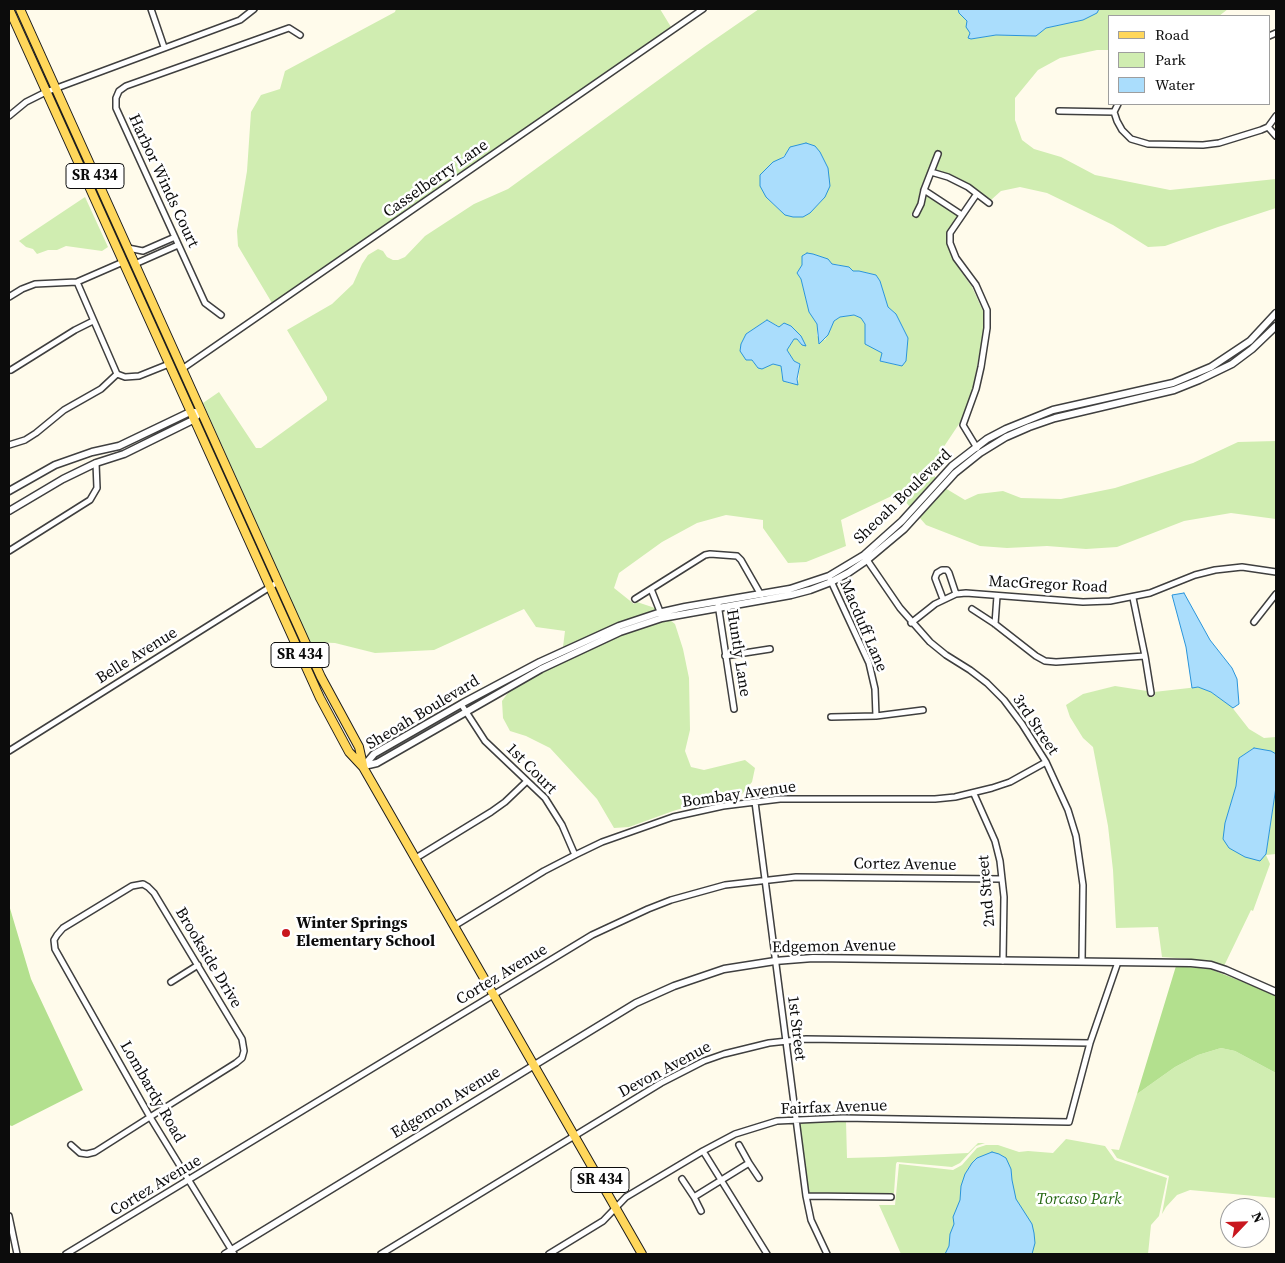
<!DOCTYPE html>
<html>
<head>
<meta charset="utf-8">
<style>
  body { margin:0 }
  #map { position:relative; width:1285px; height:1263px; overflow:hidden; background:#fffbeb; font-family:"Source Serif 4",serif }
  canvas { display:block }
  .frame { position:absolute; inset:0; border:10px solid #0c0c0c; pointer-events:none }
  .legend { position:absolute; left:1108px; top:15px; width:162px; height:90px; box-sizing:border-box; background:#fff; border:1px solid #9e9e9e; margin:0; padding:6px 9px; list-style:none; font-size:15px; color:#0c0c0c }
  .legend li { display:flex; align-items:center; gap:10px; height:25px }
  .legend b { width:25px; border:1px solid #9e9e9e }
  .north { position:absolute; left:1220px; top:1198px; width:50px; height:50px; box-sizing:border-box; background:#fff; border:1px solid #9e9e9e; border-radius:50%; rotate:66deg; font-size:14px; font-weight:700; line-height:20px; text-align:center; color:#0c0c0c }
  .north::after { content:''; display:block; margin:auto; width:18px; height:22px; background:#c9171f; clip-path:polygon(50% 0,100% 100%,50% 72%,0 100%) }
</style>
</head>
<body>
<div id="map">
<canvas width="1285" height="1263"></canvas>
<div class="frame"></div>
<ul class="legend">
<li><b style="height:6px;background:#ffd75b"></b>Road</li>
<li><b style="height:14px;background:#d0edb1"></b>Park</li>
<li><b style="height:14px;background:#aaddfc"></b>Water</li>
</ul>
<div class="north">N</div>
</div>
<script>
const ctx = document.querySelector('canvas').getContext('2d');
ctx.lineJoin = 'round';
function fillPath(path, color) { ctx.fillStyle = color; ctx.fill(path, 'evenodd'); }
const poly = rows => new Path2D(rows.map(r => 'M' + r).join(''));
function strokePath(path, color, width, dash) { ctx.strokeStyle = color; ctx.lineWidth = width; ctx.lineCap = dash ? 'butt' : 'round'; ctx.setLineDash(dash || []); ctx.stroke(path); }
function label(font, color, halo, rows, align = 'center') {
  ctx.font = font + ' "Source Serif 4",serif'; ctx.lineWidth = 5; ctx.setLineDash([]); ctx.textBaseline = 'middle'; ctx.strokeStyle = halo; ctx.fillStyle = color; for (const [text, x, y, turn = 0] of rows) {
    ctx.save(); ctx.translate(x, y); ctx.rotate((+turn || 0) * Math.PI / 180); ctx.textAlign = isNaN(turn) ? turn : align; if (halo) ctx.strokeText(text, 0, 0); ctx.fillText(text, 0, 0); ctx.restore();
  }
}
const green = poly([
  [396,9,660,9,671,27,272,303,238,246,237,231,247,171,251,112,261,95,280,89,285,71,395,12],
  [759,9,958,9,959,13,967,21,971,39,996,35,1036,36,1046,28,1083,20,1097,13,1099,9,1228,9,1219,16,1109,16,1109,50,1097,50,1060,58,1038,70,1015,98,1015,120,1022,140,1034,149,1061,157,1095,175,1170,190,1276,179,1276,208,1218,227,1165,246,1148,247,1113,225,1047,193,1020,187,1001,191,991,200,969,184,950,174,936,170,942,152,936,150,920,190,918,203,911,215,917,218,924,205,927,195,958,216,947,232,947,245,953,260,972,287,983,311,984,328,973,388,961,421,933,463,928,468,936,478,910,507,898,493,841,520,846,546,806,562,788,563,763,528,763,520,726,515,697,523,662,542,619,573,614,588,634,604,637,602,655,608,656,610,617,623,563,647,565,631,536,627,524,609,434,650,375,653,335,643,310,642,203,403,219,392,256,448,261,448,327,400,327,397,287,330,332,304,353,284,362,264,368,255,378,249,383,251,387,257,393,260,398,260,405,257,425,236,474,204,508,189,704,47],
  [806,143,820,152,828,168,825,197,810,213,785,215,766,197,780,159,786,154,790,148],
  [813,254,827,259,832,264,840,265,853,271,859,271,876,275,880,281,888,307,896,314,908,338,906,361,901,366,880,361,882,353,873,348,866,333,865,324,861,318,854,315,840,317,834,321,825,340,817,336,817,324,809,312,801,279,797,273,802,265,803,256],
  [767,320,780,327,785,324,791,326,801,336,802,345,797,339,794,339,787,350,794,361,800,364,798,384,788,383,782,377,781,366,773,364,758,368,741,344,746,334],
  [85,197,108,247,102,251,66,246,57,250,48,250,37,254,33,249,26,247,19,241],
  [1276,441,1276,519,1231,513,1184,521,1117,547,1086,549,1047,546,1007,548,980,546,926,525,919,517,945,488,965,500,978,494,1003,491,1021,498,1061,499,1115,488,1193,463,1238,442],
  [670,620,675,624,683,649,689,678,690,730,685,751,691,767,704,770,745,760,755,768,752,782,742,794,710,800,673,811,629,827,614,828,597,799,550,748,526,736,510,731,503,718,502,701,510,690,542,671,621,635,654,623],
  [1115,686,1147,691,1148,697,1155,696,1154,692,1198,687,1211,692,1231,706,1249,729,1264,738,1276,737,1276,754,1271,751,1254,748,1239,758,1236,786,1225,823,1266,854,1276,787,1276,854,1266,855,1270,864,1253,911,1251,910,1224,966,1213,962,1191,959,1162,957,1158,927,1116,928,1113,870,1108,826,1093,747,1083,738,1070,717,1066,705,1083,694],
  [1221,1048,1235,1051,1276,1073,1276,1198,1190,1190,1177,1195,1166,1207,1162,1214,1169,1176,1117,1158,1111,1149,1119,1150,1137,1094,1175,1067,1198,1055],
  [846,1121,847,1158,884,1157,968,1153,978,1143,985,1143,976,1146,960,1163,952,1167,897,1162,896,1164,894,1193,809,1193,799,1123],
  [1066,1139,1105,1146,1115,1160,1167,1178,1159,1216,1151,1225,1148,1254,901,1254,879,1205,895,1205,899,1164,953,1170,962,1165,977,1148,986,1145,998,1145,1019,1152,1028,1151,1053,1153]
]);
const forest = poly([
  [9,905,31,979,83,1090,12,1126,9,1125],
  [1176,966,1210,969,1276,995,1276,1073,1235,1051,1221,1048,1198,1055,1175,1067,1137,1094]
]);
const water = poly([
  [958,9,1099,9,1097,13,1083,20,1046,28,1036,36,996,35,971,39,968,38,970,33,966,27,967,21,959,13,958,9],
  [806,143,815,146,820,152,828,168,830,186,825,197,810,213,803,217,793,217,785,215,766,197,760,186,760,175,773,162,784,157,790,147,806,143],
  [807,253,813,254,828,259,832,264,849,267,853,271,859,271,876,275,880,281,888,307,896,314,908,338,906,361,902,366,880,361,882,353,865,344,865,324,861,318,854,315,840,317,834,321,828,335,819,344,817,324,809,312,801,279,797,273,802,265,802,256,807,253],
  [767,320,779,327,784,323,791,326,801,336,806,346,802,345,797,339,794,339,787,350,794,361,800,364,797,379,798,385,783,381,781,366,773,364,762,369,758,368,752,360,746,360,740,351,741,344,746,334,767,320],
  [1184,593,1210,640,1232,668,1237,679,1239,704,1233,708,1211,692,1198,687,1192,688,1186,647,1172,595,1184,593],
  [1254,748,1271,751,1276,754,1276,787,1266,854,1260,861,1245,857,1229,848,1223,839,1225,823,1236,786,1239,758,1254,748],
  [992,1152,999,1154,1006,1158,1011,1169,1012,1180,1016,1199,1032,1224,1034,1233,1035,1243,1032,1254,945,1254,949,1246,950,1234,954,1224,953,1217,960,1200,961,1186,965,1174,972,1163,977,1158,992,1152]
]);
const minor = poly([
  [151,9,164,47],
  [1269,36,1276,33],
  [1118,104,1114,112,1117,121,1122,130,1131,139,1148,144,1203,145,1219,143,1261,130,1268,127,1276,116],
  [1059,111,1114,112],
  [9,116,26,102,46,92,240,20,254,9],
  [1268,127,1276,136],
  [931,172,948,177,968,187,989,203],
  [924,190,962,215],
  [976,195,950,233,950,243,956,258,976,285,987,310,987,328,981,367,976,389,963,425,977,448],
  [916,214,921,204,924,190,938,154],
  [128,248,143,251,175,237],
  [135,264,178,245],
  [77,282,117,374],
  [9,297,22,289,35,284,77,282,123,262],
  [221,315,205,303,116,108,116,98,119,91,126,86,289,28,300,35],
  [182,369,703,9],
  [11,370,75,330,93,321],
  [117,374,125,377,139,376,169,364],
  [9,445,25,440,36,433,64,410,101,389,117,374],
  [9,551,90,500,97,488,96,463],
  [865,557,900,608,930,642,946,655,970,670,987,683,1004,700,1022,724,1046,762,1068,810,1076,836,1083,885,1082,961],
  [830,579,869,663,875,689,876,716],
  [651,589,661,614],
  [1133,598,1145,656,1151,693],
  [635,599,705,555,710,554,737,556,741,560,761,595],
  [943,599,935,578,937,573,942,570,947,570,949,573,956,594],
  [718,604,734,709],
  [972,609,995,624,1036,656,1045,661,1056,662,1145,656],
  [1254,622,1276,594],
  [911,623,935,604,956,594,966,593,1083,602,1110,601,1150,593,1195,575,1215,570,1242,567,1276,572],
  [995,624,997,596],
  [725,656,770,649],
  [461,704,485,741,545,798,562,825,575,855],
  [831,717,876,716,923,710],
  [9,751,278,582],
  [974,794,995,841,1000,861,1004,897,1003,961],
  [755,802,806,1196,811,1220,827,1254],
  [416,858,491,812,505,802,527,781],
  [454,926,544,871,575,855,602,842,673,817,723,806,780,799,935,799,955,797,992,788,1010,782,1046,762],
  [171,982,198,965],
  [71,1145,80,1153,87,1154,95,1152,150,1117,236,1063,242,1058,244,1051,242,1039,154,893,148,887,143,884,132,886,63,928,57,935,54,940,55,949,150,1117,234,1254],
  [739,1145,749,1163],
  [703,1151,767,1254],
  [682,1179,694,1197],
  [806,1196,891,1197],
  [701,1211,694,1197,749,1163,759,1178],
  [9,1216,17,1254],
  [66,1254,592,935,648,909,671,900,725,885,796,877,1002,879],
  [381,1254,661,1083,704,1061,724,1054,769,1043,806,1039,1090,1043],
  [549,1254,603,1221,626,1197,703,1151,735,1134,777,1121,843,1118,1069,1122,1090,1043,1118,962]
]);
const tertiary = poly([
  [9,491,55,465,92,452,119,446,190,412,195,412],
  [9,511,63,479,96,463,124,454,193,420,201,411],
  [364,766,377,763,541,669,620,632,662,618,791,595,810,590,831,582,848,573,867,560,904,529,955,473,980,453,1006,437,1029,427,1055,418,1174,390,1199,380,1232,364,1252,349,1276,326],
  [363,767,374,754,463,703,540,662,619,626,658,613,685,607,790,589,829,576,864,555,902,521,952,466,987,439,1006,429,1053,410,1173,383,1211,367,1250,341,1276,313],
  [225,1254,636,1003,674,986,724,969,775,961,813,958,1191,963,1211,965,1226,970,1276,992]
]);
const primary = poly([
  [9,9,320,698,349,752,363,767,642,1254],
  [20,9,321,677,359,747,363,765]
]);
const markers = [
  [286,933,5,"#c9171f"]
];
const shields = [
  [95,176,58],
  [300,655,58],
  [600,1180,58]
];
const shieldNames = [
  ["SR 434",95,176],
  ["SR 434",300,655],
  ["SR 434",600,1180]
];
const streetNames = [
  ["Casselberry Lane",436,179,-35],
  ["Harbor Winds Court",163,181,65],
  ["Sheoah Boulevard",903,497,-44],
  ["MacGregor Road",1048,585,3],
  ["Macduff Lane",863,626,67],
  ["Huntly Lane",738,653,81],
  ["Belle Avenue",137,656,-32],
  ["Sheoah Boulevard",423,713,-31],
  ["3rd Street",1035,725,56],
  ["1st Court",531,769,45],
  ["Bombay Avenue",739,795,-8],
  ["Cortez Avenue",905,865,1],
  ["2nd Street",987,891,-95],
  ["Edgemon Avenue",834,947,-1],
  ["Brookside Drive",208,958,59],
  ["Cortez Avenue",502,975,-31],
  ["1st Street",796,1028,83],
  ["Devon Avenue",665,1070,-28],
  ["Lombardy Road",152,1092,60],
  ["Edgemon Avenue",446,1103,-31],
  ["Fairfax Avenue",834,1108,-2],
  ["Cortez Avenue",156,1186,-31]
];
const poiNames = [
  ["Winter Springs",296,924],
  ["Elementary School",296,942]
];
const parkNames = [
  ["Torcaso Park",1079,1200]
];
fillPath(green, '#d0edb1');
fillPath(forest, '#b3e08e');
fillPath(water, '#aaddfc');
strokePath(water, '#2a94da', 1);
strokePath(minor, '#3f3f3f', 8);
strokePath(tertiary, '#3f3f3f', 9);
strokePath(primary, '#1d1d1d', 10);
strokePath(minor, '#fff', 5);
strokePath(tertiary, '#fff', 6);
strokePath(primary, '#ffd75b', 8);
for (const [x, y, r, color] of markers) { const dot = new Path2D(); dot.arc(x, y, r, 0, 2 * Math.PI); ctx.fillStyle = color; ctx.fill(dot); strokePath(dot, '#fff', 2); }
for (const [x, y, w] of shields) { const box = new Path2D(); box.roundRect(x - w / 2, y - 12.5, w, 25, 4); ctx.fillStyle = '#fff'; ctx.fill(box); strokePath(box, '#0c0c0c', 1); }
label('bold 15px', '#0c0c0c', null, shieldNames);
label('16px', '#0c0c0c', '#fff', streetNames);
label('bold 16px', '#0c0c0c', '#fff', poiNames, 'left');
label('italic 16px', '#286a16', '#fff', parkNames);
</script>
</body>
</html>
